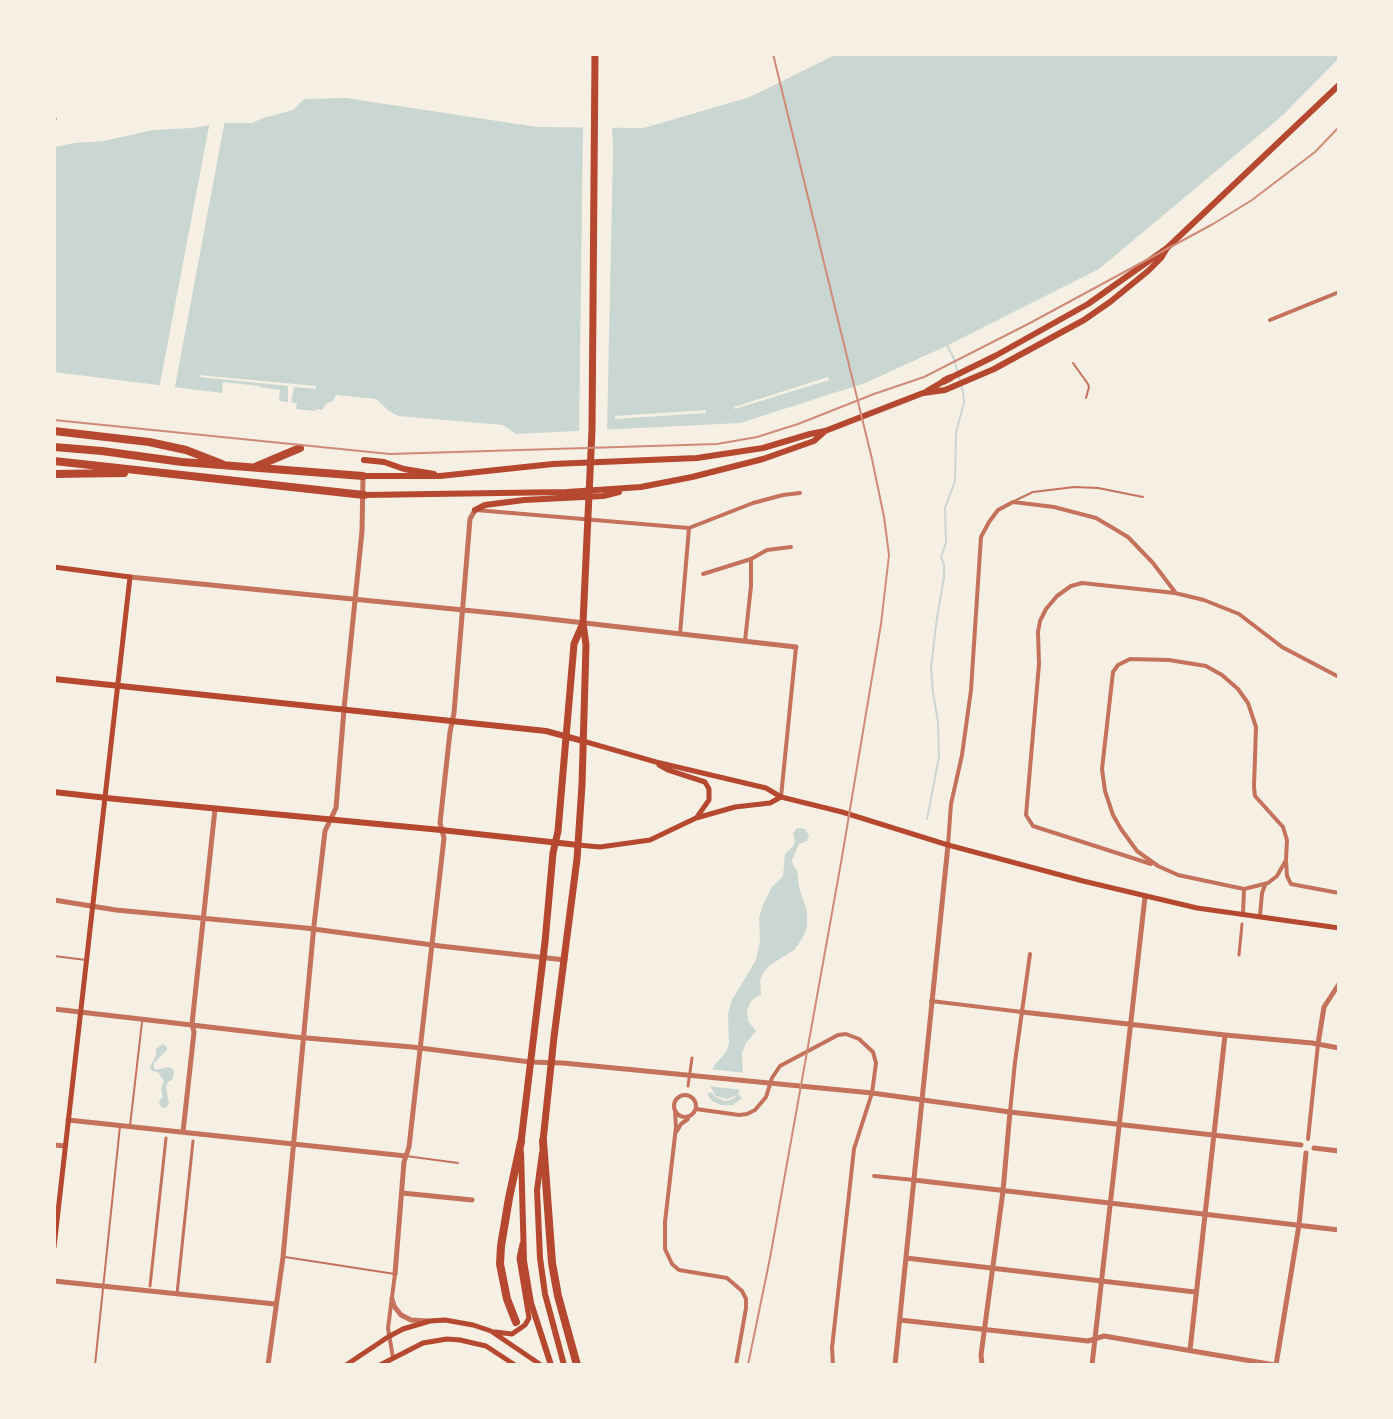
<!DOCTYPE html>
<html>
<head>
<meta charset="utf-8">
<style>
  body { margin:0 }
  #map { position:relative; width:1393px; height:1419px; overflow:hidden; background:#f6efe4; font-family:Overpass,sans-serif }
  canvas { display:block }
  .frame { position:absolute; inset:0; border:56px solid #f6efe4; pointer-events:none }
</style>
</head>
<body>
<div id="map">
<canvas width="1393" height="1419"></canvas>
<div class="frame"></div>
</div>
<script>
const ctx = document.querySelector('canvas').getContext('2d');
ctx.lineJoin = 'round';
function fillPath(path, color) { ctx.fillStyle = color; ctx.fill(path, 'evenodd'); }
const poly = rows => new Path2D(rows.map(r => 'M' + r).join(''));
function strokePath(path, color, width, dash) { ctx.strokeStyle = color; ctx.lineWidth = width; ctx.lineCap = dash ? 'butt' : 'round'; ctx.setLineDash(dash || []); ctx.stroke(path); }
const water = poly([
  [837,54,1339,54,1339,58,1283,115,1099,269,942,348,865,383,740,423,516,434,503,425,398,416,389,411,376,399,336,395,333,401,326,404,322,410,316,409,315,411,296,409,297,403,279,401,280,390,260,387,260,386,223,382,222,393,54,372,54,147,75,143,104,141,153,130,192,128,223,123,252,123,263,118,293,110,304,99,346,98,537,127,644,128,750,97],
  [797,828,805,829,809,836,807,841,799,844,792,860,793,865,797,870,799,887,807,911,807,927,802,939,794,950,770,965,763,973,760,981,761,995,754,998,750,1003,747,1011,748,1021,756,1031,746,1043,742,1053,743,1082,738,1094,742,1098,733,1105,721,1105,712,1101,707,1094,711,1092,716,1097,724,1101,731,1100,738,1095,727,1099,716,1096,710,1086,710,1074,714,1066,726,1052,729,1043,728,1014,732,1000,756,960,760,941,759,919,762,907,772,887,783,876,785,854,793,846,795,842,793,834],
  [163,1044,167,1047,167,1050,154,1063,154,1068,156,1070,167,1067,172,1068,174,1071,173,1079,168,1082,166,1087,169,1104,165,1108,161,1107,159,1102,163,1096,161,1089,164,1081,158,1072,152,1071,150,1067,156,1055,156,1049]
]);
const pier = poly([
  [225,120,174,392,159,389,210,121],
  [583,124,612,124,613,151,607,434,579,435],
  [199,375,316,386,316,389,294,387,291,403,288,403,288,386,199,377],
  [828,377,829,380,735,409,734,407],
  [706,410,706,413,615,419,615,416],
  [709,1069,746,1073,744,1090,707,1086]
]);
const stream = poly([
  [927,819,939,757,938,722,933,693,931,667,937,618,944,577,944,564,941,557,946,543,945,508,955,481,956,432,964,403,963,392,954,359,947,345]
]);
const service = poly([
  [1073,363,1088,384,1089,387,1086,398],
  [1014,501,1033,492,1074,487,1098,488,1143,497],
  [54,956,86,960],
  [130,1126,142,1022],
  [406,1156,458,1163],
  [285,1257,395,1274],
  [95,1365,120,1126]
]);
const pedestrian = poly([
  [1239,955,1242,924],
  [688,1086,692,1058],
  [150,1286,166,1138],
  [177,1294,193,1141]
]);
const minor = poly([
  [1270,320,1339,292],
  [476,510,689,528,753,503,783,495,800,493],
  [703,574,751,559,767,550,791,547],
  [680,634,689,528],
  [745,641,751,586,751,559],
  [1130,659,1169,660,1206,666,1222,675,1238,689,1248,703,1256,727,1254,787,1255,796,1283,827,1287,840,1286,860,1277,876,1268,883,1244,889,1178,875,1158,866,1137,851,1121,829,1113,815,1105,791,1102,769,1113,672,1118,665,1130,659],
  [781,797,796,647],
  [948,845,951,804,962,755,971,690,981,537,989,522,998,510,1013,502,1054,507,1096,518,1128,537,1153,563,1175,592],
  [1286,860,1287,876,1291,884,1339,893],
  [1151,864,1033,826,1026,815,1039,664,1038,632,1040,621,1046,609,1057,596,1071,586,1082,583,1175,593,1204,600,1239,614,1282,647,1339,677],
  [1243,914,1244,889],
  [1260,916,1262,893,1265,885],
  [931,1001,1022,1012],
  '674 1106a11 11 0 1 1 22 0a11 11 0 1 1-22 0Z',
  [696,1109,739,1115,747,1114,755,1110,766,1097,772,1078,780,1066,838,1035,846,1034,859,1039,873,1052,876,1063,872,1093,854,1149,832,1348,833,1365],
  [675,1111,676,1127,665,1222,665,1249,672,1264,679,1270,727,1278,742,1291,746,1299,746,1308,736,1365],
  [1010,1112,1015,1062,1030,954],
  [677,1131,681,1124,688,1119],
  [1308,1139,1318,1044],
  [874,1176,914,1180],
  [393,1358,388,1328,395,1274]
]);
const tertiary = poly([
  [130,577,514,615,796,647],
  [54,900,116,910,306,928,440,946,565,960],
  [54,1009,295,1037,412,1047,530,1062,563,1063,872,1093,1010,1112,1301,1145],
  [1022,1012,1225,1035,1312,1043,1339,1048],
  [1318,1044,1324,1007,1339,984],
  [68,1120,406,1156],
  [183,1132,194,1032,192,1024,215,809],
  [54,1145,65,1146],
  [1314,1148,1339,1151],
  [914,1180,1339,1230],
  [402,1193,472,1200],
  [906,1258,1195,1292],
  [395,1274,404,1162,409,1147,444,838,440,823,450,732,454,713,470,519,475,510],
  [54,1281,275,1304],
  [392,1299,394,1306,401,1315,411,1320,428,1321],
  [900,1320,1088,1341,1104,1336,1275,1365],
  [1190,1350,1225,1035],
  [268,1365,283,1257,314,925,325,831,336,808,344,709,362,531,363,476],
  [895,1365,948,845],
  [982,1365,981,1355,1003,1191,1010,1112],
  [1092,1365,1145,897],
  [1276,1365,1299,1225,1306,1153]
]);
const secondary = poly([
  [54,567,130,577,54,1247],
  [583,741,656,762,766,788,781,797,842,812,948,845,1083,881,1197,908,1339,928],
  [659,765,668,770,705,782,709,789,709,800,697,817],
  [578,845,600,847,650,840,696,818,735,807,770,803,781,797],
  [495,1332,512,1334,525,1325,529,1318,519,1258,522,1244],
  [346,1365,388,1337,403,1329,430,1321,445,1320,473,1325,491,1331,541,1365],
  [380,1365,423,1343,447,1339,460,1340,486,1346,515,1365]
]);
const primary = poly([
  [950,378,995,356,1088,304,1167,248,1339,85],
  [927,391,944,381],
  [364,460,384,462,404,469,434,474],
  [363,476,440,476,553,464,697,458,763,448,810,434,825,431,923,393,945,390,994,369,1084,320,1110,302,1148,271,1161,258,1167,248],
  [364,495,567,492,641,487,692,477,763,459,814,441,824,432],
  [475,510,485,505,524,500,603,496,619,492],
  [54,679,546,731,583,741],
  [54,792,116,799,441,830,578,845],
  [521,1152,524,1261,531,1303,551,1365],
  [542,1153,537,1190,540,1258,545,1294,564,1365]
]);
const trunk = poly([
  [944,381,950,378],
  [543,1141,554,1037,577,859,582,785,586,645,583,623,592,430,595,54],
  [521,1142,545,942,553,853,558,831,574,644,583,623]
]);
const motorway = poly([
  [54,431,149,442,186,450,222,464],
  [54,447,102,451,182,462,363,476],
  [54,461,364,495],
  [255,467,300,448],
  [54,474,124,473],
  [543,1141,552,1263,558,1296,577,1365],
  [516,1322,507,1299,500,1264,501,1246,509,1198,521,1142]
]);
const rail = poly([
  [54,120,56,119],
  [54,420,390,454,717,444,757,437,798,424,874,394,924,377,1030,323,1213,224,1252,200,1315,152,1339,127],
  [748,1365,770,1258,842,857,881,624,889,555,884,517,872,459,773,54]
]);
fillPath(water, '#c9d6d2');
fillPath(pier, '#f6efe4');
strokePath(stream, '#c9d6d2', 2);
strokePath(service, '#c5725c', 2);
strokePath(pedestrian, '#c5725c', 3);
strokePath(minor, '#c5725c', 4);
strokePath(tertiary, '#c5725c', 5);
strokePath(secondary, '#b5482f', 5);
strokePath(primary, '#b5482f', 6);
strokePath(trunk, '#b5482f', 7);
strokePath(motorway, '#b5482f', 8);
strokePath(rail, '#cf8b77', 2);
</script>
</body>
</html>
